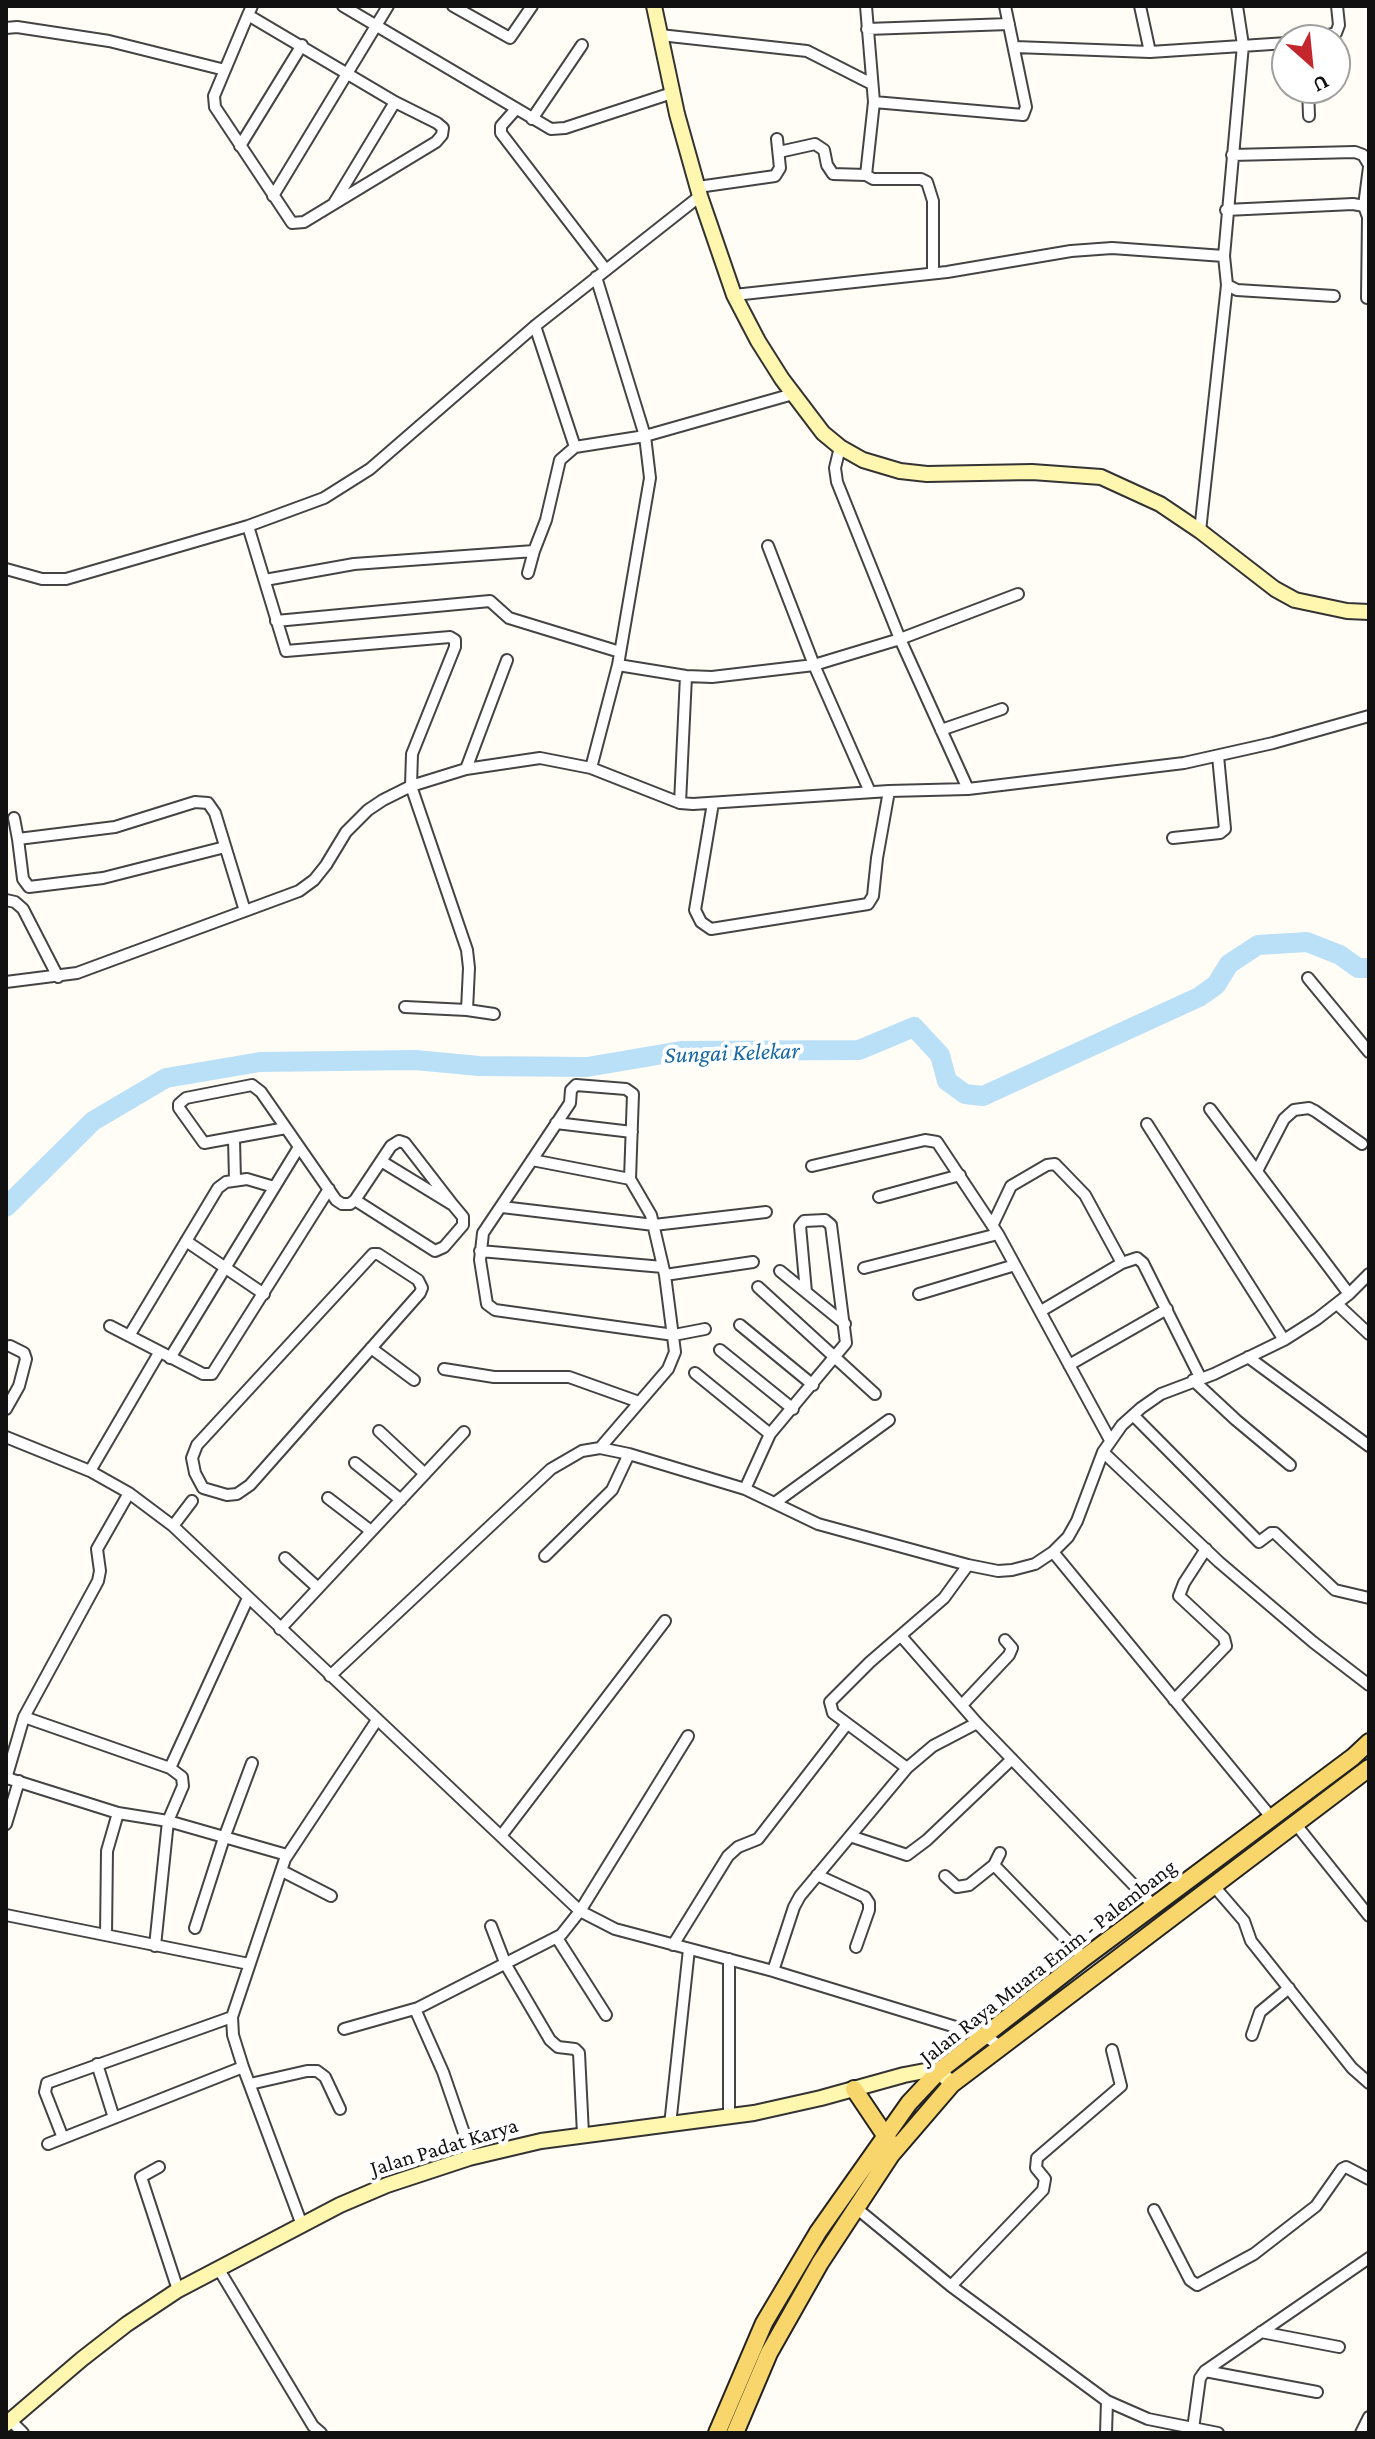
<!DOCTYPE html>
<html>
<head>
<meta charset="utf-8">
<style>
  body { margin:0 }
  #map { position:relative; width:1375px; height:2439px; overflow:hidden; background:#fffdf5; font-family:"Crimson Pro",serif }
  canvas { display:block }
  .frame { position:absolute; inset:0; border:8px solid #111; pointer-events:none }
  .north { position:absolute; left:1271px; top:24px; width:80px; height:80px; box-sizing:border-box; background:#fff; border:2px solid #a0a0a0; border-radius:50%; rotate:153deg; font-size:22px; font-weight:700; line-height:32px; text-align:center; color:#111 }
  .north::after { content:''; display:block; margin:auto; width:28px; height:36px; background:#c4262e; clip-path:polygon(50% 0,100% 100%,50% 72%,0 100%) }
</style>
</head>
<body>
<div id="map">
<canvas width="1375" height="2439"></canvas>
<div class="frame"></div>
<div class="north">U</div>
</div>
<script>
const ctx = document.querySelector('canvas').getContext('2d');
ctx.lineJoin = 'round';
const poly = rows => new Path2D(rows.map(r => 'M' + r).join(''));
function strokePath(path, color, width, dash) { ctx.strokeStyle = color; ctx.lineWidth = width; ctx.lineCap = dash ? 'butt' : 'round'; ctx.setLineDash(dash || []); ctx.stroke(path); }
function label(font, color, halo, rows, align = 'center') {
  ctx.font = font + ' "Crimson Pro",serif'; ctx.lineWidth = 8; ctx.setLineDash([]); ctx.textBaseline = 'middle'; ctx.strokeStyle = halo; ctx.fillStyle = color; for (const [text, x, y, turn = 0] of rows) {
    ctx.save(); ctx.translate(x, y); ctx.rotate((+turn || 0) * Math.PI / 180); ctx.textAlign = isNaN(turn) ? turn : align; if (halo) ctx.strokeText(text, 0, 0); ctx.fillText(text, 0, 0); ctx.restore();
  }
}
const river = poly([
  [6,1207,93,1121,166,1078,260,1062,415,1060,479,1066,587,1067,681,1051,859,1050,914,1027,940,1055,947,1081,965,1094,983,1096,1199,997,1216,985,1229,964,1258,945,1307,942,1340,955,1358,968,1369,968]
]);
const street = poly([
  [343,6,551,129,565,128,672,93],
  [453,6,510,38,532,6],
  [866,6,874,102,866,175,873,179,921,179,927,182,933,201,933,273],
  [1140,6,1150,52],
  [248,15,395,102,437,123,443,128,442,135,436,142,304,222,292,223,215,107,214,96,248,15,252,6],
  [6,28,17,27,109,41,225,70],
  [867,29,1009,24],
  [660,35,807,51,872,84],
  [1307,40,1336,33,1339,25,1337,6],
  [1015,47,1150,52,1287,43],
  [1308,88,1309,116],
  [874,102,1023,115,1026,107,1005,6],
  [516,109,501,126,501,133,606,270],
  [532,119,582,45],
  [240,146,302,45],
  [779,152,815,144,824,150,827,165,833,174,866,175],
  [1232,155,1355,152,1363,155,1369,165],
  [698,187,775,176,780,168,777,139],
  [273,196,388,6],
  [334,203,395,102],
  [1364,206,1369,167],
  [1226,210,1353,204,1364,206,1368,217,1367,298],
  [1227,285,1237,290,1334,296],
  [734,295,947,272,1071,251,1112,248,1224,256,1243,45,1237,6],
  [535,326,575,447,645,436,793,394],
  [840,447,835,468,837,482,900,639,968,789],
  [248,526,286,651,450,637,455,640,455,647,412,754,411,786,467,950,469,968,467,1010,494,1014],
  [1200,531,1227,285,1224,256],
  [768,546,814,665,870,792],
  [6,569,42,579,66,579,248,526,324,498,370,469,535,326,700,196],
  [528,573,534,551],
  [265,580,354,564,534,551,546,520,560,460,575,447],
  [276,621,490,601,509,618,620,652],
  [618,665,686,676,712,677,814,665,900,639,1018,594],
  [941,730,1002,709],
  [591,768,618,665,650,478,645,436,596,277],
  [466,769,507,660],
  [680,803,686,676],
  [713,803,695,910,701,922,711,929,868,904,873,896,877,858,889,791],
  [14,818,18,839,115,827,195,802,208,803,215,813,245,911],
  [1173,838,1220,833,1225,829,1218,756],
  [18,839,23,879,29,887,103,878,225,847],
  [6,900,15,902,23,909,58,977],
  [1308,978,1369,1052],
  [6,982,77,973,299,891,314,880,326,865,346,832,368,810,383,800,411,786,466,769,540,758,591,768,680,803,693,804,889,791,968,789,1184,763,1273,743,1369,716],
  [405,1007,467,1010],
  [1210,1109,1349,1294],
  [556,1123,632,1132],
  [1147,1124,1284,1340],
  [286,1128,204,1143,179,1108,179,1104,186,1098,252,1085,261,1092,336,1200,342,1204,350,1204,355,1200,391,1146,399,1141,405,1143,453,1205],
  [234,1139,235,1180],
  [532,1160,570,1103,571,1090,576,1085,626,1089,633,1094,630,1179,651,1215,665,1275,675,1352,668,1369,600,1448],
  [812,1166,925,1140,937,1142,998,1234,1110,1440],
  [1257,1171,1284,1119,1294,1110,1309,1108,1315,1111,1362,1144],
  [630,1179,532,1160,483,1233,480,1260,487,1304,495,1310,674,1335,705,1329],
  [879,1197,960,1175],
  [355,1200,435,1251,444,1247,463,1225,463,1217,453,1205,381,1161],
  [502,1207,654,1225,766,1212],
  [993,1224,1011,1186,1047,1165,1055,1164,1085,1195,1122,1263],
  [186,1241,264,1294],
  [480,1251,663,1267],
  [373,1254,378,1254,418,1280,422,1288,420,1293,250,1485,237,1494,227,1495,203,1488,195,1473,192,1458,197,1445,373,1254],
  [864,1268,998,1234],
  [780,1271,845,1324],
  [665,1275,753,1262],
  [758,1287,875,1394],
  [919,1294,1015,1265],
  [1337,1304,1369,1334],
  [1041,1311,1122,1263,1137,1258,1143,1263,1200,1377],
  [740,1325,813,1385],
  [110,1326,203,1374,212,1374,329,1189],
  [129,1336,218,1188,226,1182,247,1179,274,1187],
  [371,1348,414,1380],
  [720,1350,793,1409],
  [1248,1357,1369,1446],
  [170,1358,299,1147],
  [1069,1365,1167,1309],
  [444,1369,494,1377,569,1377,639,1402],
  [695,1373,770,1434],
  [1193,1380,1236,1420,1290,1465],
  [6,1409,19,1386,26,1359,24,1353,10,1346],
  [1133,1415,1259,1542,1271,1533,1275,1533,1335,1590,1369,1598],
  [379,1431,425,1474],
  [6,1437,90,1471,129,1493,173,1526,580,1911,615,1929,773,1971,985,2036,1003,2048],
  [1103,1452,1219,1562,1313,1642,1369,1685],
  [355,1463,401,1500],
  [90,1471,159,1353],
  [745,1489,770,1434,846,1343,831,1225,825,1220,804,1221,800,1226,806,1292],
  [129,1493,97,1549,100,1571,98,1581,24,1717,7,1775,10,1779,118,1813,168,1821,287,1855],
  [328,1498,371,1531],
  [776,1502,889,1420],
  [173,1526,192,1501],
  [1053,1552,1271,1817],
  [545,1556,612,1490,629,1454],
  [285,1558,318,1588],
  [280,1629,464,1432],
  [901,1636,977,1723,1154,1906],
  [330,1676,551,1469,582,1451,600,1448,629,1454,745,1489,818,1524,968,1565,998,1571,1012,1570,1035,1564,1053,1552,1068,1537,1077,1521,1103,1452,1122,1425,1141,1408,1161,1394,1214,1374,1284,1340,1317,1319,1349,1294,1369,1274],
  [1174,1700,1226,1646,1224,1638,1179,1596,1184,1583,1206,1549],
  [962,1705,1009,1655,1012,1648,1005,1640],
  [24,1717,170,1768,182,1777,183,1786,168,1821,155,1946],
  [170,1768,248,1598],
  [907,1768,833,1713,830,1702,870,1662,944,1598,968,1565],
  [1294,1822,1369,1916],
  [6,1824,19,1781],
  [501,1836,665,1621],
  [850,1836,907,1855,927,1840,1012,1759],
  [994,1865,1084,1958],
  [282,1871,331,1896],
  [817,1875,865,1897,869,1903,869,1910,856,1947],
  [945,1876,957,1887,969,1885,994,1865,1000,1853],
  [1213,1885,1244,1921,1251,1941,1352,2068,1369,2083],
  [6,1915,249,1964],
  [491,1926,506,1965,550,2040,558,2047,575,2049,579,2053,583,2134],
  [195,1928,224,1838,252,1763],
  [106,1935,107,1851,118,1813],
  [557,1938,606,2015],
  [673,1945,728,1856,738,1847,758,1839,847,1724],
  [773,1971,794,1907,800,1896,907,1768,933,1746,977,1723],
  [415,2009,443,2072,464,2133,469,2158],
  [344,2029,418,2008,561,1935,580,1911,688,1736],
  [1252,2035,1260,2012,1289,1988],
  [97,2064,114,2118],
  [250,2084,307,2071,317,2071,325,2077,340,2109],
  [729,2118,729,1959],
  [670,2125,689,1949],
  [63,2138,45,2092,47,2083,232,2017],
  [48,2144,243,2067],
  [159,2167,141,2177,178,2290],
  [855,2207,951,2286,1107,2401,1148,2419,1218,2433],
  [1154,2210,1190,2280,1197,2285,1254,2254,1316,2206,1342,2169,1346,2167,1369,2179],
  [302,2225,243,2067,233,2035,232,2017,285,1859,377,1720],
  [218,2268,313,2426,321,2433],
  [951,2286,1043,2190,1045,2179,1036,2168,1037,2158,1121,2086,1112,2050],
  [1261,2332,1339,2347],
  [1205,2371,1317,2392],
  [10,2420,23,2433],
  [1193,2429,1200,2378,1205,2371,1369,2258],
  [1106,2433,1107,2401],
  [1361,2433,1369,2417]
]);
const secondary = poly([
  [654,6,677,114,700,196,734,295,758,341,782,379,823,433,840,447,863,460,900,471,927,474,1032,472,1101,477,1160,504,1200,531,1275,589,1295,600,1347,611,1369,612],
  [6,2424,82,2359,127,2324,178,2290,340,2205,387,2185,469,2158,541,2141,754,2113,821,2098,904,2075,930,2070,939,2071,952,2084]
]);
const primary = poly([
  [854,2089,891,2144],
  [717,2433,764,2323,818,2232,909,2103,939,2071,1084,1958,1353,1757,1369,1742],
  [735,2433,769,2353,820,2263,891,2155,952,2084,1369,1768]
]);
const streetNames = [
  ["Jalan Raya Muara Enim - Palembang",1048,1962,-38],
  ["Jalan Padat Karya",444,2147,-17]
];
const waterNames = [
  ["Sungai Kelekar",732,1053,-2]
];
strokePath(river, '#b9e0f7', 20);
strokePath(street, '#444', 14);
strokePath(secondary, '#333', 18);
strokePath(primary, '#222', 20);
strokePath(street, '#fff', 10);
strokePath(secondary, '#fff6b0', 14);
strokePath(primary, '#f9d66b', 16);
label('22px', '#111', '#fff', streetNames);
label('italic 24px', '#1768a6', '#fff', waterNames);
</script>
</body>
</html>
